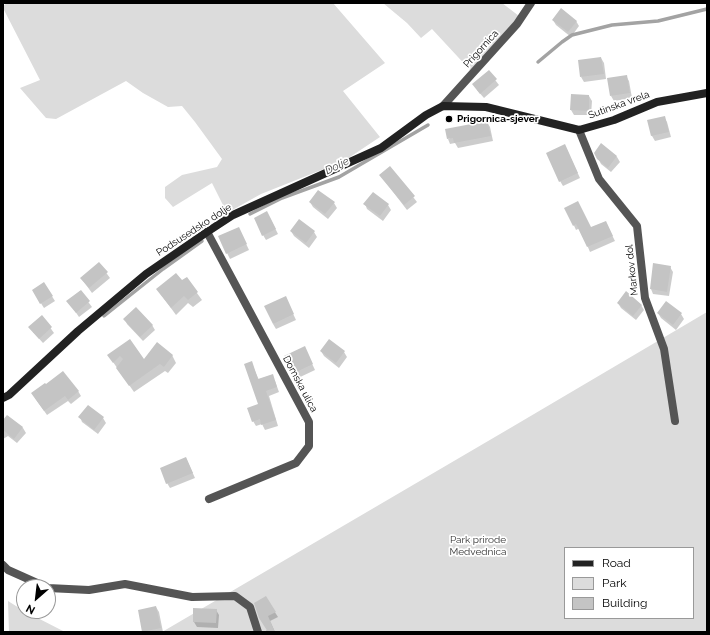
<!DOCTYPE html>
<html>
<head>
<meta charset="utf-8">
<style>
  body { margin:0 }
  #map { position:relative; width:710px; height:635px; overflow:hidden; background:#fff; font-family:Raleway,sans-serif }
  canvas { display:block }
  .frame { position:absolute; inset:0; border:4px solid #000; pointer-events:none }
  .legend { position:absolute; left:564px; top:547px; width:130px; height:72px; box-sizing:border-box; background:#fff; border:1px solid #999; margin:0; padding:5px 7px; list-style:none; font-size:12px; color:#000 }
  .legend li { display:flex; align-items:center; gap:8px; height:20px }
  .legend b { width:20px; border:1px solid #999 }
  .north { position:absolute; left:16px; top:579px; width:40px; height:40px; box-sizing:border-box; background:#fff; border:1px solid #999; border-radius:50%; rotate:208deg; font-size:11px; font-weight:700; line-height:16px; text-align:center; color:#000 }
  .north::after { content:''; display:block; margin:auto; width:14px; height:18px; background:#000; clip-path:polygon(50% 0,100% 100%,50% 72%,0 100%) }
</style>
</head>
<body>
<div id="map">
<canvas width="710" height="635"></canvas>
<div class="frame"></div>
<ul class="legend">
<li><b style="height:5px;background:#222"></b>Road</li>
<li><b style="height:11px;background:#dcdcdc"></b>Park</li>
<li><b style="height:11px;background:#c4c4c4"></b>Building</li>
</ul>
<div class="north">N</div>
</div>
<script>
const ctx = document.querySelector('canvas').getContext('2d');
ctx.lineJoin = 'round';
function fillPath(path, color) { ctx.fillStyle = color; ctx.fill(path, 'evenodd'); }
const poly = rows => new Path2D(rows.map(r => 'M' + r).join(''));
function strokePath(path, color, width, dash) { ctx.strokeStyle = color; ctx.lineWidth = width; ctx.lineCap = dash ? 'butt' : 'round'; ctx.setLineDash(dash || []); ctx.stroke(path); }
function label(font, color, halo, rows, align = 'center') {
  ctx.font = font + ' Raleway,sans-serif'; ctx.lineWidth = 3.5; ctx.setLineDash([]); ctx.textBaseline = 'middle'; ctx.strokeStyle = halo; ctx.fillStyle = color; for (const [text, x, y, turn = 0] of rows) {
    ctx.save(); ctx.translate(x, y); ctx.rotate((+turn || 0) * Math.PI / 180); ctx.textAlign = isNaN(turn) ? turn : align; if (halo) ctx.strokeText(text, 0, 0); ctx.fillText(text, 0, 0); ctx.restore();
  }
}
const green = poly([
  [7,3,333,3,385,63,343,91,380,137,344,161,261,194,227,213,212,183,173,207,165,198,165,187,182,175,217,167,222,159,195,122,182,106,168,107,143,93,126,81,56,119,46,118,20,88,40,80,3,8,3,6],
  [383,3,502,3,519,16,470,70,432,29,421,38,407,23],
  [707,312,707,632,162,632,512,427],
  [565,548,693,548,693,618,565,618],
  [8,601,24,611,65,632,9,632]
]);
const shadow = poly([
  [553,20,576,21,579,26,571,37,556,25],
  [601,58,604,63,606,79,584,82,581,77],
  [489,72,499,85,484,98,477,90],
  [626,76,629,81,632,98,614,101,611,96],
  [589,96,592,101,591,115,574,115,571,110],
  [664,117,667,122,671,137,655,141,652,136,648,121],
  [487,122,490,127,493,141,458,148,455,143,450,144,448,139],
  [602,145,617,157,620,162,611,172,601,164,598,158],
  [567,150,580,178,563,186,560,181],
  [390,167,417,202,407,210,380,175],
  [310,202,334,203,337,208,328,219,313,207],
  [365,204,388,205,391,210,383,221,367,209],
  [566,208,591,228,608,227,615,241,590,252,580,228,576,230],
  [270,218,278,234,266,240,263,235],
  [299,220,314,232,317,237,309,248,294,236,291,231],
  [241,233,249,250,230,259,219,237],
  [99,263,110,278,92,293,81,278],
  [670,267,673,272,669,296,653,294,651,289],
  [186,278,202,300,193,307,188,303,176,315,157,289,181,282],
  [44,284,55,301,44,308,33,291],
  [80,291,92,307,79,317,68,301],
  [666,302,681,314,684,319,676,330,661,318,658,313],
  [288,303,296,320,276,329,273,324],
  [618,303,641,305,644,310,636,320,621,308],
  [42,316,54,333,43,343,33,332],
  [125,319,152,325,155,330,143,341,127,324],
  [129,340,144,361,172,355,176,363,168,373,165,371,134,392,113,362],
  [329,340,344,352,347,357,339,368,324,356,321,351],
  [307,353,315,370,296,379,285,357],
  [251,362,259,380,275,381,279,392,269,396,278,426,265,430,262,424,256,426,253,421,259,405],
  [78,391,81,396,71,404,68,401,47,415,35,398],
  [8,416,23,428,26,433,17,443,8,436,3,439,3,422],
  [80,417,103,418,106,423,98,434,82,422],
  [186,458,195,478,170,488,167,483],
  [265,597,278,617,270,621,275,632,265,632,267,630],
  [156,607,159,612,163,632,143,632],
  [216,610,219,615,218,628,197,627,194,622]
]);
const stream = poly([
  [538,62,562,42,572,35,612,25,658,21,707,9],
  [250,214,282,198,339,177,428,125],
  [104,316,163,269,202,241]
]);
const building = poly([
  [561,8,577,21,568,32,552,20],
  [601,57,604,74,580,77,578,60],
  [489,70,497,79,480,94,472,84],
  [627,75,630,93,610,96,607,78],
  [571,94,589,95,589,111,570,110],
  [665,116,669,132,651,136,647,120],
  [487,121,491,136,454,143,453,138,447,139,445,129],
  [601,143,617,156,608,168,597,159,594,153],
  [565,144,578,173,559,182,546,153],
  [390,166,415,196,404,205,379,175],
  [318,190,335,202,325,214,309,202],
  [373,192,389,204,380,216,363,204],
  [578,201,591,227,606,221,613,236,587,247,576,224,573,226,564,208],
  [267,211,276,229,262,236,254,218],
  [299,219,315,231,306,243,290,231],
  [239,227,247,244,226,254,218,236],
  [99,262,108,272,89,288,80,278],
  [653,263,671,266,667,292,650,289],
  [176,273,182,280,187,277,198,292,188,300,184,296,171,308,156,289],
  [44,282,53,296,40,304,32,290],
  [81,290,90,301,76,313,66,301],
  [626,291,642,305,633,316,617,303],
  [286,296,294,314,273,324,264,306],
  [666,301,682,313,673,325,657,313],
  [136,307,153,325,140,337,123,319],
  [42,315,52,327,39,339,28,327],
  [130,339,144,359,157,342,173,355,164,367,160,364,129,386,116,368,123,359,120,356,113,363,107,355],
  [329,339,345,351,336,363,320,351],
  [305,346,313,364,292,374,284,356],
  [252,361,258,379,273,374,277,387,266,391,276,420,261,425,260,419,252,422,247,408,258,404,244,364],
  [63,371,79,391,68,400,65,396,44,411,31,393,45,383,46,384],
  [88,405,104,417,94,430,78,417],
  [7,415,23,427,14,439,3,430,3,420],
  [186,457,193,473,166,484,160,468],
  [266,596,276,612,268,616,275,632,268,632,259,618,254,603],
  [156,606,161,628,142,632,138,610],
  [193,608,217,609,216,623,193,622]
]);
const street = poly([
  [443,106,517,24,531,3],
  [579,130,599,179,637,226,645,298,664,349,675,421],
  [207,232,309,422,309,446,296,463,209,499],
  [3,565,8,570,46,587],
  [48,588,89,590,125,584,192,597,235,596,250,607,258,632]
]);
const secondary = poly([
  [3,398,9,395,78,331,146,274,207,232,233,215,381,148,426,115,443,106,486,107,579,130,614,120,657,102,707,93]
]);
const markers = [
  [449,119,4,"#000"]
];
const streetNames = [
  ["Prigornica",481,49,-48],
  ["Sutinska vrela",619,105,-20],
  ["Podsusedsko dolje",194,230,-33],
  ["Markov dol",632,270,-96],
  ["Domska ulica",300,384,62]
];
const poiNames = [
  ["Prigornica-sjever",457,119]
];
const parkNames = [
  ["Park prirode",478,540],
  ["Medvednica",478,552]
];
const waterNames = [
  ["Dolje",337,166,-26]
];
fillPath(green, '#dcdcdc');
fillPath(shadow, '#0003');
strokePath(stream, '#a3a3a3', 3.5);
fillPath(building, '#c4c4c4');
strokePath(street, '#555', 8);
strokePath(secondary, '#222', 8);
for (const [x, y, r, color] of markers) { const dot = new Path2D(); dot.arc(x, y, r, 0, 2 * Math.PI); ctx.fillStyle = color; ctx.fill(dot); strokePath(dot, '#fff', 1.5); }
label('10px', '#000', '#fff', streetNames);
label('bold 10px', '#000', '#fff', poiNames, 'left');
label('10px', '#333', '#fff', parkNames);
label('italic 11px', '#444', '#fff', waterNames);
</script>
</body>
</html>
